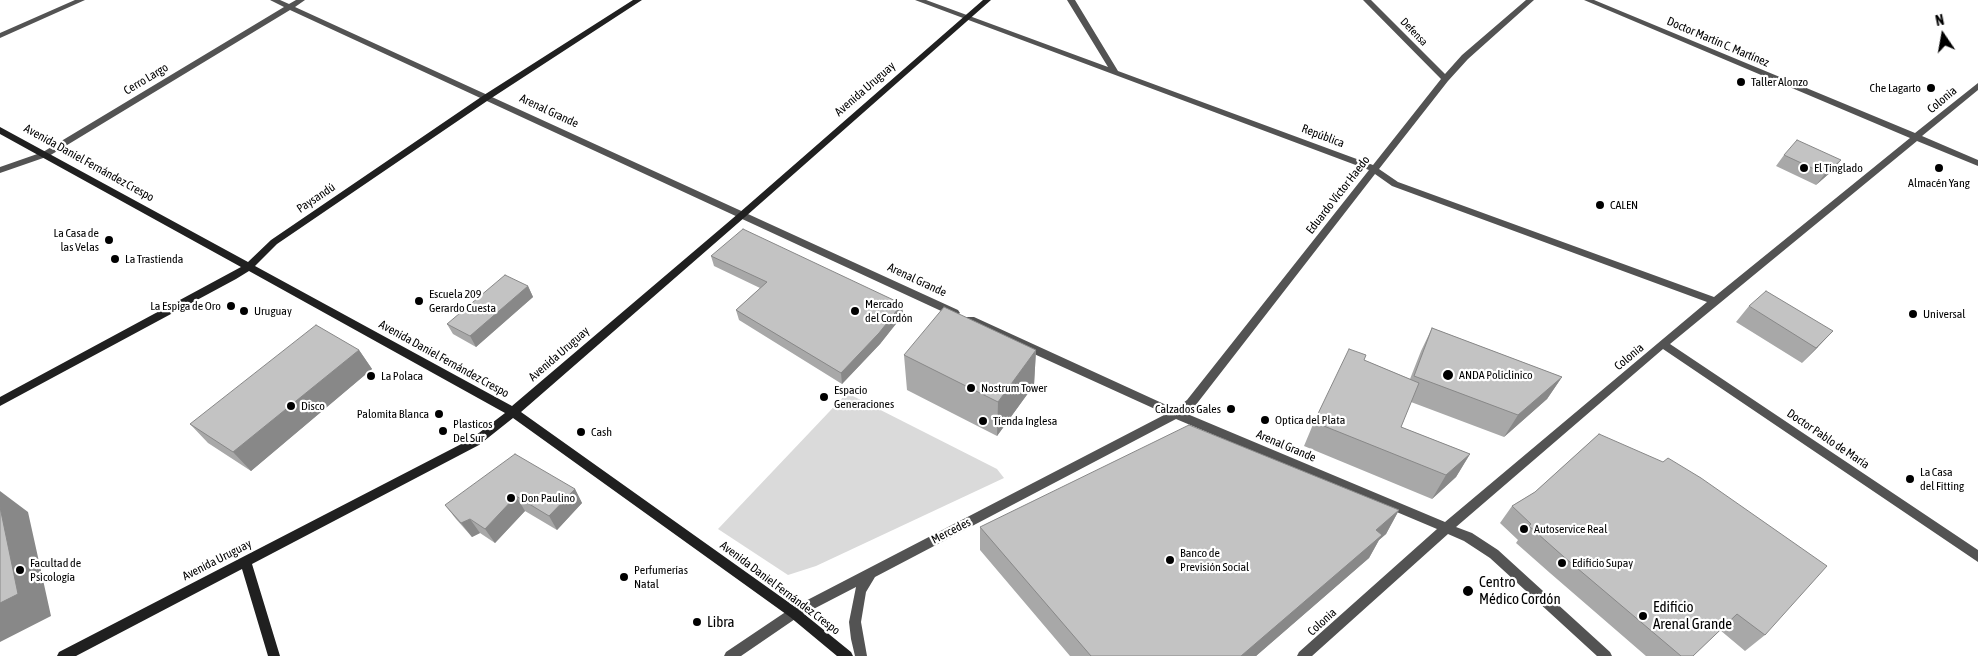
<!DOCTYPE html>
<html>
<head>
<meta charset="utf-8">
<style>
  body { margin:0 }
  #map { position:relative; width:1978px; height:656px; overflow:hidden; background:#fff; font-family:"Asap Condensed",sans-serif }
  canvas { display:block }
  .north { position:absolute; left:1918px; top:10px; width:50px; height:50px; -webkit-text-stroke:4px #fff; paint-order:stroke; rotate:348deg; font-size:14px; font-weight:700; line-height:20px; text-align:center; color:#000 }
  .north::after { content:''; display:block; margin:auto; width:18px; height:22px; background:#000; clip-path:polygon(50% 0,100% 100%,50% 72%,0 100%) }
</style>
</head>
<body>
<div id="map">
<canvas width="1978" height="656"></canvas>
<div class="north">N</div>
</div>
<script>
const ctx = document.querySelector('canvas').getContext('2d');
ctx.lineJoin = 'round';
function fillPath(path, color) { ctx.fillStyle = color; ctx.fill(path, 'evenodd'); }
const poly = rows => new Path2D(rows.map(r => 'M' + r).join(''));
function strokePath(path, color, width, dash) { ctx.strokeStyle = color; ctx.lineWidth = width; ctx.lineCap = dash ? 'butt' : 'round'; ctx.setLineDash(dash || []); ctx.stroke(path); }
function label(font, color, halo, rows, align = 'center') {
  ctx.font = font + ' "Asap Condensed",sans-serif'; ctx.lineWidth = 4.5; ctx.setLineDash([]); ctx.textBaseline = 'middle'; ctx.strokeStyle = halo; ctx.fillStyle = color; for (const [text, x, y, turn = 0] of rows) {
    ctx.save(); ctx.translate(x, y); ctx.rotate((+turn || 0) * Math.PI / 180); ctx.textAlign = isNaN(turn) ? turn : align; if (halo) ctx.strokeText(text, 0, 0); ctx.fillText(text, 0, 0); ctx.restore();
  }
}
const green = poly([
  [847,393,997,469,1004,478,816,566,788,575,718,529]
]);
const street = poly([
  [75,0,85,0,0,38,0,33,75,0],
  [270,0,280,0,289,4,296,0,305,0,295,7,958,310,960,313,955,317,952,316,290,10,49,156,0,173,0,167,43,152,284,7,270,0],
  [915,0,926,0,1108,67,1067,0,1075,0,1118,71,1373,165,1441,79,1363,0,1371,0,1445,74,1462,55,1526,0,1534,0,1468,59,1448,81,1379,169,1398,182,1714,297,1910,138,1584,0,1594,0,1915,133,1978,83,1978,90,1922,136,1978,160,1978,166,1917,141,1670,344,1978,550,1978,562,1663,349,1456,527,1472,533,1498,550,1610,652,1612,656,1597,656,1490,558,1464,541,1448,534,1312,656,1297,656,1299,652,1437,529,1176,419,875,577,866,592,861,622,867,656,855,656,851,639,849,622,856,587,798,617,741,656,724,656,726,652,790,609,1166,414,966,323,965,320,966,317,974,317,1175,409,1187,400,1369,170,915,0],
  [1375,174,1392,186,1707,302,1445,522,1185,413,1195,406,1375,174]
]);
const secondary = poly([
  [633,0,642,0,490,99,277,244,255,266,512,406,739,213,983,0,991,0,745,217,521,412,798,609,851,652,853,656,837,656,790,617,513,418,479,445,252,564,280,656,268,656,242,569,76,656,57,656,59,652,471,439,505,413,249,271,236,279,0,406,0,397,241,267,0,134,0,127,248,262,271,240,484,95,633,0]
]);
const wall = poly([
  [1784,155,1832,171,1816,185,1776,166],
  [711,256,902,304,903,315,880,344,842,384,739,320,736,310,760,288,714,266],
  [528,286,533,297,476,347,453,334,447,324],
  [1749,306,1818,347,1802,363,1736,322],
  [1432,328,1562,377,1547,399,1504,437,1411,402,1401,427,1470,454,1456,477,1432,499,1304,446,1314,422,1364,360,1410,379,1421,351],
  [359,350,372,369,251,471,208,443,190,424],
  [1036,350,1034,385,997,436,907,390,904,355],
  [1599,434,1765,635,1745,651,1720,630,1693,656,1646,656,1550,573,1516,543,1518,540,1500,523,1512,506,1535,492],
  [575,489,582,503,557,530,525,511,495,543,480,533,472,537,456,519,445,505],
  [1399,510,1386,534,1379,540,1369,558,1256,656,1070,656,980,550,980,527]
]);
const shadedWall = poly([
  [1841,160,1832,171,1816,185,1825,174],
  [528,286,533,297,476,347,470,336],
  [902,304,903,315,880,344,842,384,841,373],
  [1833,331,1818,347,1802,363,1816,348],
  [359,350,372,369,251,471,233,452],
  [1036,350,1034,385,997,436,998,402],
  [1562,377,1547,399,1504,437,1518,415],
  [1470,454,1456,477,1432,499,1446,475],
  [575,489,582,503,557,530,549,516],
  [0,491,28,512,51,616,0,642],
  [516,496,525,511,495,543,485,529],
  [1399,510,1386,534,1379,540,1369,558,1256,656,1241,656,1376,530],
  [470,519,480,533,472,537,461,523]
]);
const building = poly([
  [1797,140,1841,160,1825,174,1784,155,1797,140],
  [743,229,902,304,879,333,841,373,736,310,767,282,711,256,743,229],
  [505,275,528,286,470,336,447,324,505,275],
  [1766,291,1833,331,1816,348,1749,306,1766,291],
  [944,307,1036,350,998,402,904,355,944,307],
  [316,325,359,350,233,452,190,424,316,325],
  [1432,328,1562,377,1518,415,1414,376,1432,328],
  [1349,349,1366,355,1364,360,1419,383,1401,427,1470,454,1446,475,1314,422,1349,349],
  [1189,425,1399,510,1376,530,1382,535,1241,656,1091,656,980,527,1189,425],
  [1599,434,1663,462,1668,458,1701,478,1827,566,1765,635,1737,614,1693,656,1681,656,1564,557,1529,526,1531,524,1512,506,1535,492,1599,434],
  [515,454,575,489,549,516,516,496,485,529,470,519,461,523,445,505,515,454],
  [0,507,18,594,0,603,0,507]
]);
const markers = [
  [1741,82,5,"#000"],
  [1931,88,5,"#000"],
  [1804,168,5,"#000"],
  [1939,168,5,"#000"],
  [1600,205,5,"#000"],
  [109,240,5,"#000"],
  [115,259,5,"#000"],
  [419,301,5,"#000"],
  [231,306,5,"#000"],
  [244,311,5,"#000"],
  [855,311,5,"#000"],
  [1913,314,5,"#000"],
  [1448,375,6,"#000"],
  [371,376,5,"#000"],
  [971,388,5,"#000"],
  [824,397,5,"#000"],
  [291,406,5,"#000"],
  [1231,409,5,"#000"],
  [439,414,5,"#000"],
  [1265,420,5,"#000"],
  [983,421,5,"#000"],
  [443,431,5,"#000"],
  [581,432,5,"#000"],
  [1910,479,5,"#000"],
  [511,498,5,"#000"],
  [1524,529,5,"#000"],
  [1170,560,5,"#000"],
  [1562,563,5,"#000"],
  [20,570,5,"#000"],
  [624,577,5,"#000"],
  [1468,591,6,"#000"],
  [1643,616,5,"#000"],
  [697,622,5,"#000"]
];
const farStreetnames = [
  ["Defensa",1414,32,46]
];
const streetNames = [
  ["Doctor Martín C. Martínez",1718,42,23],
  ["Cerro Largo",146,79,-31],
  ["Avenida Uruguay",865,89,-41],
  ["Colonia",1942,100,-40],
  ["Arenal Grande",549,111,25],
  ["República",1323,136,21],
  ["Avenida Daniel Fernández Crespo",89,163,29],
  ["Eduardo Víctor Haedo",1338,195,-52],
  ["Paysandú",316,198,-34],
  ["Arenal Grande",917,280,25],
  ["Avenida Uruguay",559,354,-41],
  ["Colonia",1629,357,-40],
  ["Avenida Daniel Fernández Crespo",444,359,29],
  ["Doctor Pablo de María",1828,439,34],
  ["Arenal Grande",1286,446,23],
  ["Mercedes",951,531,-27],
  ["Avenida Uruguay",217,560,-27],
  ["Avenida Daniel Fernández Crespo",780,588,37],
  ["Colonia",1322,622,-42]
];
const poiNames = [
  ["Taller Alonzo",1751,82],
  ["Che Lagarto",1921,88,"right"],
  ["El Tinglado",1814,168],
  ["Almacén Yang",1939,183,"center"],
  ["CALEN",1610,205],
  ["La Casa de",99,233,"right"],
  ["las Velas",99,247,"right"],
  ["La Trastienda",125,259],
  ["Escuela 209",429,294],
  ["Gerardo Cuesta",429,308],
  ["Mercado",865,304],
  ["del Cordón",865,318],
  ["La Espiga de Oro",221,306,"right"],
  ["Uruguay",254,311],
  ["Universal",1923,314],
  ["ANDA Policlinico",1459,375],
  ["La Polaca",381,376],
  ["Nostrum Tower",981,388],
  ["Espacio",834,390],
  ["Generaciones",834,404],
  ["Disco",301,406],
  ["Calzados Gales",1221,409,"right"],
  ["Palomita Blanca",429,414,"right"],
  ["Optica del Plata",1275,420],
  ["Tienda Inglesa",993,421],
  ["Plasticos",453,424],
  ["Del Sur",453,438],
  ["Cash",591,432],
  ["La Casa",1920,472],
  ["del Fitting",1920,486],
  ["Don Paulino",521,498],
  ["Autoservice Real",1534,529],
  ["Banco de",1180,553],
  ["Previsión Social",1180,567],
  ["Facultad de",30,563],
  ["Psicología",30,577],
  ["Edificio Supay",1572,563],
  ["Perfumerías",634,570],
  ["Natal",634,584]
];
const nearPoinames = [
  ["Centro",1479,582],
  ["Médico Cordón",1479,599],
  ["Edificio",1653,607],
  ["Arenal Grande",1653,624],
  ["Libra",707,622]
];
fillPath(green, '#dadada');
fillPath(street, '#535353');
fillPath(secondary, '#202020');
fillPath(wall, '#a8a8a8');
fillPath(shadedWall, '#888');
fillPath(building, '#c3c3c3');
strokePath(building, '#888', 1);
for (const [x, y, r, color] of markers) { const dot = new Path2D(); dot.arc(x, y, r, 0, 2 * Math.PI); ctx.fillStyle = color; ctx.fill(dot); strokePath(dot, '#fff', 2); }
label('11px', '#000', '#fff', farStreetnames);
label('12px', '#000', '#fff', streetNames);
label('12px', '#000', '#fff', poiNames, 'left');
label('15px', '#000', '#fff', nearPoinames, 'left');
</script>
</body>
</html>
